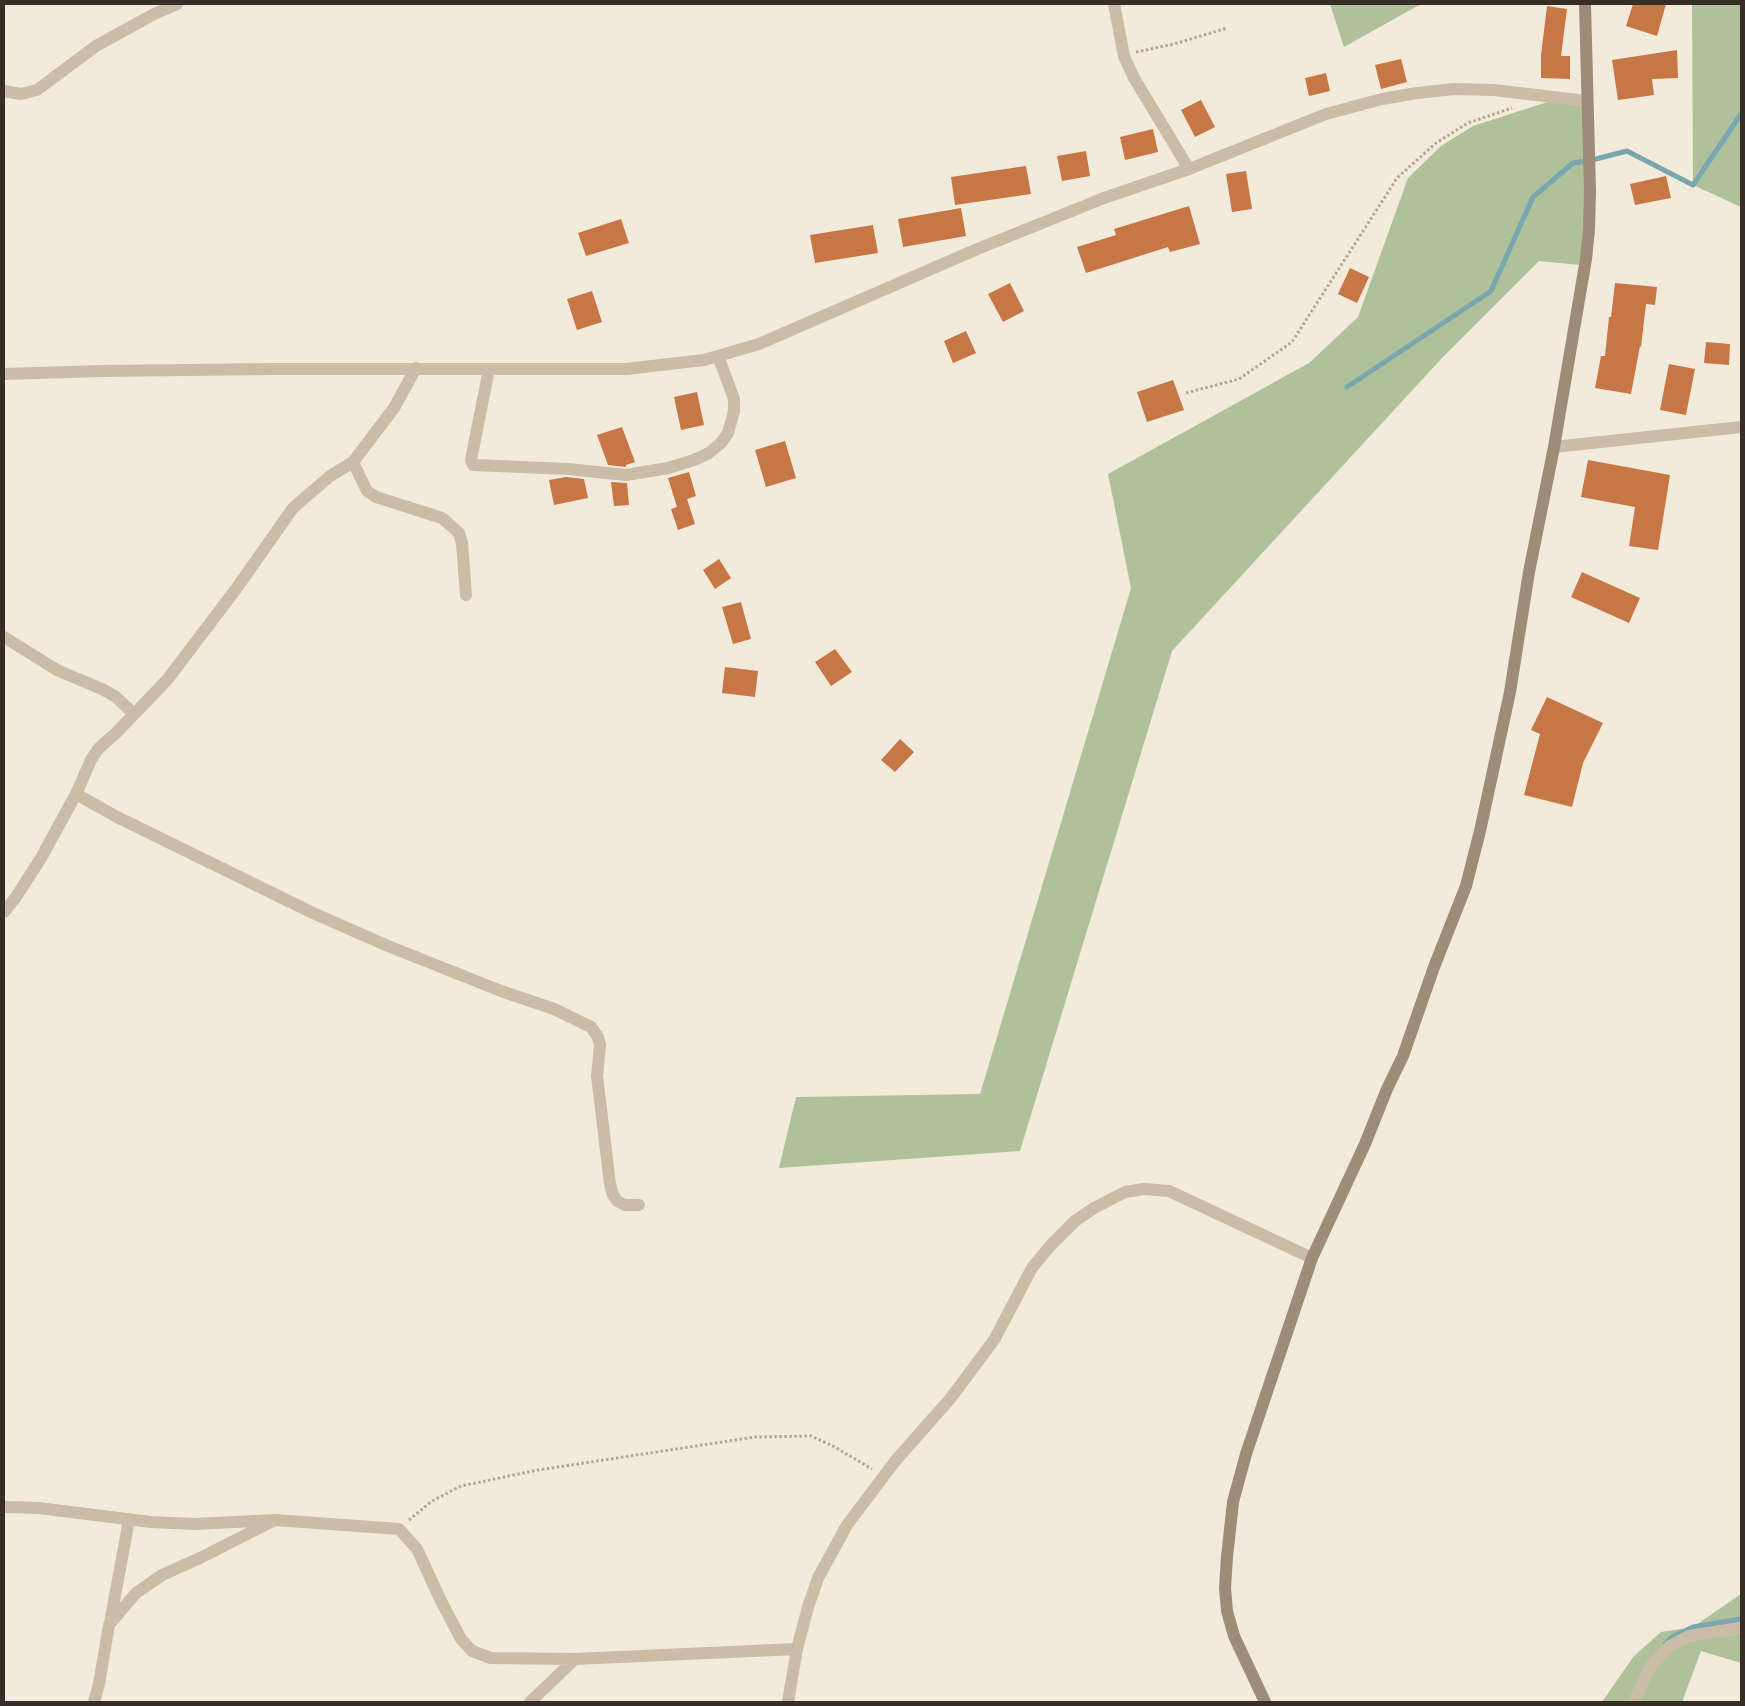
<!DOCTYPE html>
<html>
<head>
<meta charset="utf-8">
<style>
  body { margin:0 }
  #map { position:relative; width:1745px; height:1706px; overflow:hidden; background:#f2eadb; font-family:"Space Grotesk",sans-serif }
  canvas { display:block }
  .frame { position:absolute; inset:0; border:5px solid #372e28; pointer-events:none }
</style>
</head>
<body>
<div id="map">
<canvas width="1745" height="1706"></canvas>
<div class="frame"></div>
</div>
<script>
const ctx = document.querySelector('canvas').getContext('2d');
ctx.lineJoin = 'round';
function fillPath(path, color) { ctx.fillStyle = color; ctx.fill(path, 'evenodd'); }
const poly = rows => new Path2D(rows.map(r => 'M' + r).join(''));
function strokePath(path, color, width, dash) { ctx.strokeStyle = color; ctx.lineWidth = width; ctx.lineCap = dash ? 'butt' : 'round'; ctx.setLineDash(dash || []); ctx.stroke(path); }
const green = poly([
  [1330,4,1421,4,1344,47],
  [1692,4,1741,4,1741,207,1693,185],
  [1554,100,1589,103,1590,266,1539,261,1442,358,1172,651,1020,1151,779,1168,796,1097,980,1094,1131,588,1108,474,1309,363,1358,317,1408,178,1441,146,1473,126],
  [1741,1594,1741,1663,1701,1651,1682,1702,1602,1702,1634,1656,1661,1632,1693,1627]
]);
const stream = poly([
  [1347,387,1491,291,1533,197,1573,163,1592,160,1627,151,1693,185,1741,114],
  [1665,1644,1672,1637,1693,1627,1741,1619]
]);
const building = poly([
  [1633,4,1666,4,1657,36,1626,26],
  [1547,6,1567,9,1561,56,1570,56,1570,79,1541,78,1541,55],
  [1677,50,1678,78,1652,79,1654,95,1618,100,1612,60],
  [1401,59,1407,82,1381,89,1375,65],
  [1326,73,1330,91,1309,96,1305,78],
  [1201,100,1215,127,1195,137,1181,110],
  [1153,129,1158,152,1125,160,1120,137],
  [1086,151,1090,176,1062,181,1057,156],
  [1026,166,1031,194,955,205,951,177],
  [1246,171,1252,209,1232,212,1226,174],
  [1666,176,1671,198,1635,205,1630,184],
  [1189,206,1200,244,1170,252,1168,247,1086,273,1077,247,1116,235,1114,229],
  [961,208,966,236,903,247,898,219],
  [621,219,629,243,586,256,578,233],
  [873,225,878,253,815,263,810,235],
  [1350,268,1369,277,1357,303,1338,294],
  [1010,283,1024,311,1003,322,988,294],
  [1615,283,1657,287,1655,305,1646,304,1641,347,1640,346,1631,394,1595,388,1601,356,1605,356,1609,317,1611,317],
  [592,291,602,322,577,330,567,299],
  [966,331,976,353,953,363,944,341],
  [1706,342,1730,344,1729,365,1704,363],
  [1669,364,1695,369,1686,415,1660,410],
  [1173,380,1184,410,1147,422,1137,392],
  [697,392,704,425,681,430,674,397],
  [622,427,635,462,626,465,626,467,608,465,597,435],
  [785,441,796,478,766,487,755,450],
  [1588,460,1670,475,1658,550,1629,546,1635,507,1581,497],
  [689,472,696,496,687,499,695,524,678,530,671,509,677,507,668,478],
  [566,477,584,479,588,498,554,505,549,480],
  [611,482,627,483,629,505,614,506],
  [719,559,731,578,715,589,703,570],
  [1582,572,1640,598,1629,623,1571,597],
  [741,602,751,639,733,644,722,607],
  [835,649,852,672,831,686,815,662],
  [725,667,758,671,755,697,722,693],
  [1547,697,1603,723,1583,763,1572,807,1524,795,1540,734,1531,730],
  [900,739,914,752,895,772,881,760]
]);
const path = poly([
  [1136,52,1174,44,1227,28],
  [1186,393,1239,379,1292,342,1397,178,1436,143,1468,123,1512,108],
  [409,1520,432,1501,461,1486,538,1470,755,1437,811,1436,833,1446,872,1469]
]);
const street = poly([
  [1114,4,1124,56,1134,78,1189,169],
  [4,91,21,94,37,90,96,46,154,14,177,4],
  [489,369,471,460,473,465,568,469,626,475,668,468,694,460,709,453,721,443,728,433,734,411,734,399,718,356],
  [4,374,101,371,273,369,626,369,704,360,759,344,975,250,1104,198,1189,169,1326,114,1382,99,1417,93,1454,89,1494,90,1586,101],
  [1554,447,1741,427],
  [353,462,367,491,376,497,442,518,459,533,462,543,466,595],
  [4,637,57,670,104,690,116,697,133,713],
  [76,794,117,817,313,913,388,946,501,991,554,1009,591,1027,598,1037,600,1045,597,1076,610,1184,613,1195,617,1201,625,1205,639,1205],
  [4,912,16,897,41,858,76,794,91,760,98,749,116,733,167,680,236,589,293,508,330,476,353,462,394,408,416,368],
  [4,1507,39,1508,151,1522,194,1524,275,1520,399,1529,417,1549,441,1601,461,1639,472,1651,491,1658,575,1659,797,1649],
  [110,1623,129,1520],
  [94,1702,99,1684,109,1625,136,1593,162,1575,200,1558,271,1522],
  [530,1702,575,1659],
  [788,1702,797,1649,808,1607,818,1578,847,1525,896,1460,950,1399,994,1340,1032,1268,1050,1246,1075,1221,1094,1208,1125,1192,1144,1189,1169,1191,1312,1258],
  [1634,1702,1650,1667,1670,1646,1689,1636,1741,1628]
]);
const secondary = poly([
  [1265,1702,1234,1636,1227,1611,1225,1588,1227,1557,1233,1502,1246,1454,1312,1258,1365,1144,1387,1089,1403,1056,1434,967,1466,886,1480,831,1510,692,1529,572,1554,447,1586,259,1589,229,1590,191,1585,4]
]);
fillPath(green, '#afc19b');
strokePath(stream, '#7aa6af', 5);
fillPath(building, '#c77645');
strokePath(path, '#b6a691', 3, [2.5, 2.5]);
strokePath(street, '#cabca7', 12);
strokePath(secondary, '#9e8b78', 12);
</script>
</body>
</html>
